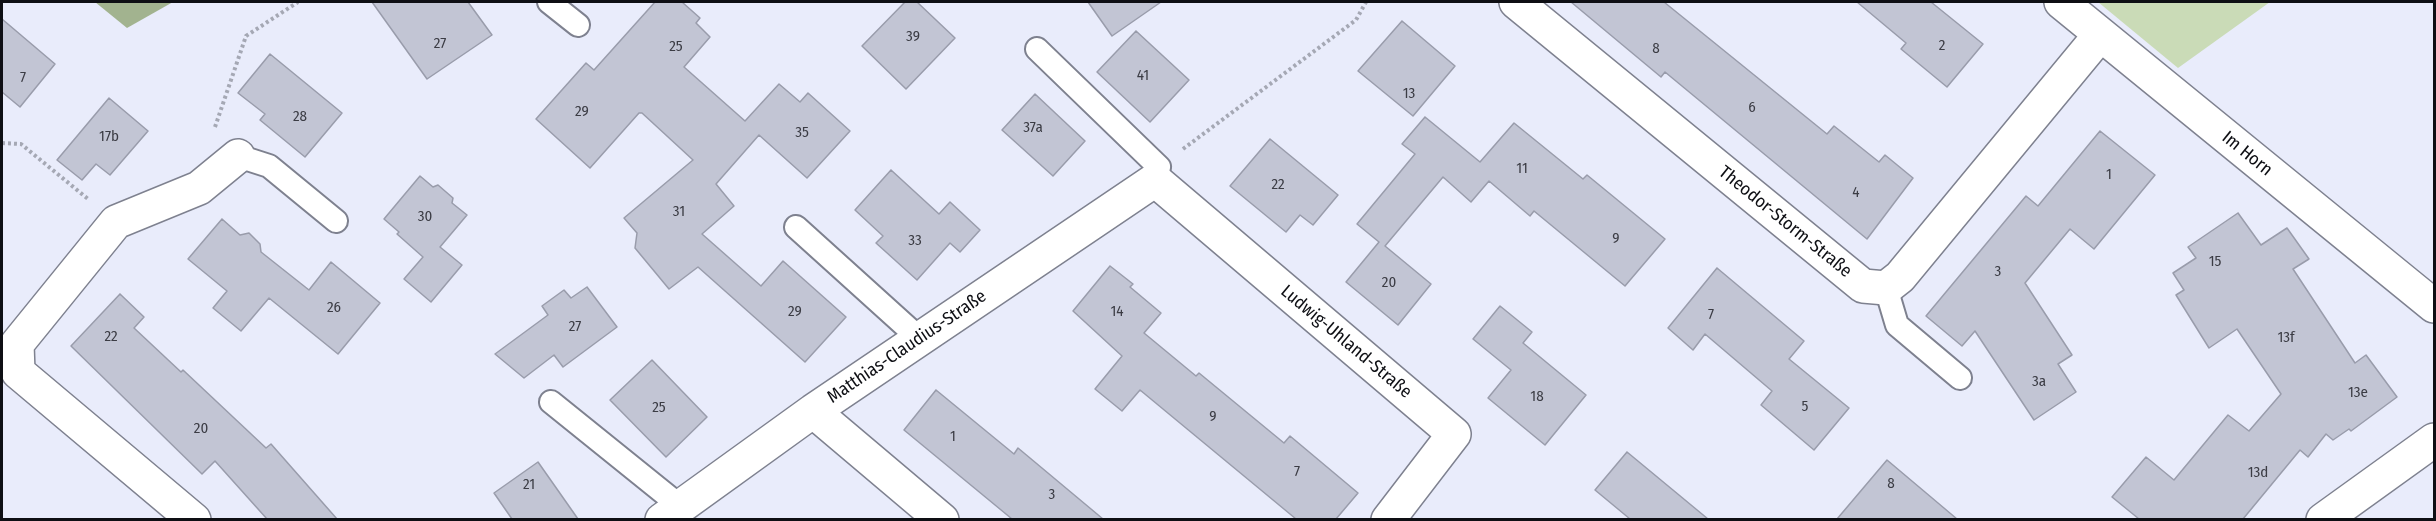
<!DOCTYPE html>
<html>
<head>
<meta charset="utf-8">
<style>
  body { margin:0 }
  #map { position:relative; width:2436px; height:521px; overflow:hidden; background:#e9ecfb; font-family:"Fira Sans Condensed",sans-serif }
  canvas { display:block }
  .frame { position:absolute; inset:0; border:3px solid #0e0f14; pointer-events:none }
</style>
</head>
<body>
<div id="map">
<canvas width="2436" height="521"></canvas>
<div class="frame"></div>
</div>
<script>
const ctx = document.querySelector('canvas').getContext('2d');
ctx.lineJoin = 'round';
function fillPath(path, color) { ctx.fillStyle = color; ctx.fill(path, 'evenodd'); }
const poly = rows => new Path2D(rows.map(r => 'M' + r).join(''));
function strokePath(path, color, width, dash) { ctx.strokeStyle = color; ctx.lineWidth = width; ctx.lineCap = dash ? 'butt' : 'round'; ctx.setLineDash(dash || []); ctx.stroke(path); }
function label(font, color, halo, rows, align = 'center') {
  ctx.font = font + ' "Fira Sans Condensed",sans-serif'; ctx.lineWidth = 5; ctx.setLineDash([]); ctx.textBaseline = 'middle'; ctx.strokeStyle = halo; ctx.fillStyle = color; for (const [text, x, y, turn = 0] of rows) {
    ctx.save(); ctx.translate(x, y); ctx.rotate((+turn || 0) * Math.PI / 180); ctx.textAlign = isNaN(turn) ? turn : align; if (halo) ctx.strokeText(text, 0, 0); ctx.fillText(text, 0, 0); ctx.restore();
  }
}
const green = poly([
  [2098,2,2270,2,2178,68]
]);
const forest = poly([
  [95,2,173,2,127,28]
]);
const building = poly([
  [372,2,468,2,492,35,427,79,372,2],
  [655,2,682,2,700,18,696,23,710,37,684,67,745,121,779,84,800,102,808,93,850,131,807,178,759,135,716,184,734,206,702,234,761,286,783,261,846,317,805,362,698,267,669,289,635,248,637,233,624,218,693,160,642,113,639,113,590,168,536,119,586,63,594,70,655,2],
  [905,2,917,2,955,38,906,89,862,46,905,2],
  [1088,2,1161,2,1112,36,1088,2],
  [1571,2,1664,2,1827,134,1834,126,1879,162,1885,155,1913,178,1867,239,1665,72,1661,77,1571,2],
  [1857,2,1931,2,1983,44,1947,87,1901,49,1906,43,1857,2],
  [2,19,55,64,20,107,2,92,2,19],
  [1402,21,1455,66,1413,116,1358,71,1402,21],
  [1136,31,1189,80,1150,122,1097,72,1136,31],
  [270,54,342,113,305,157,260,120,265,114,238,93,270,54],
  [1035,94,1085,141,1053,176,1002,130,1035,94],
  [109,98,148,131,110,175,96,164,82,180,57,160,109,98],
  [1425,117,1480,162,1514,123,1583,179,1587,175,1665,239,1625,286,1534,211,1530,216,1489,181,1471,202,1443,177,1385,246,1431,284,1398,325,1346,282,1379,242,1357,224,1415,154,1402,144,1425,117],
  [2100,131,2155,175,2094,249,2070,229,2025,283,2072,355,2058,364,2076,392,2034,420,1975,331,1962,346,1926,316,2026,196,2038,206,2100,131],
  [1270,139,1338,195,1313,225,1300,215,1286,232,1230,186,1270,139],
  [891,170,939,214,950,202,980,230,960,252,950,243,917,280,876,243,883,236,855,210,891,170],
  [420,176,433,187,438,185,453,198,452,203,467,215,440,247,462,265,431,302,404,279,423,257,397,234,399,232,384,219,420,176],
  [2238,213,2261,245,2287,228,2309,259,2293,269,2355,363,2366,355,2397,397,2351,431,2349,429,2333,440,2326,434,2308,457,2300,450,2243,519,2139,519,2112,497,2146,457,2174,480,2228,415,2249,431,2281,394,2237,329,2209,348,2176,295,2184,290,2173,273,2196,258,2188,247,2238,213],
  [222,219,240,235,249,233,260,244,261,252,309,290,331,262,380,303,338,354,269,298,241,331,213,308,227,291,188,259,222,219],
  [1110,266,1133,284,1130,287,1161,313,1144,333,1196,376,1199,373,1284,443,1290,436,1358,493,1336,519,1296,519,1140,390,1122,411,1095,389,1122,356,1073,311,1110,266],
  [1717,268,1804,341,1789,359,1849,408,1814,450,1761,405,1772,391,1705,334,1693,350,1668,328,1717,268],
  [587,287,617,327,563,367,554,355,524,378,495,354,548,315,542,306,564,290,571,298,587,287],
  [120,294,144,317,134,328,181,372,183,370,266,448,271,444,337,519,267,519,215,461,202,474,71,346,120,294],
  [1500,306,1532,332,1523,343,1586,395,1545,445,1488,398,1511,370,1473,339,1500,306],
  [652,360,707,417,666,457,610,400,652,360],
  [936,390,1014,454,1018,448,1103,519,1012,519,904,430,936,390],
  [1627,452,1708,519,1630,519,1595,490,1627,452],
  [1887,460,1957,519,1837,519,1887,460],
  [538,462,578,519,512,519,494,493,538,462]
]);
const path = poly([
  [215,127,246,36,298,2],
  [2,143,21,144,88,199],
  [1183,149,1356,20,1366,2]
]);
const lane = poly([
  [549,2,578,25],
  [1037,49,1159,167,1155,180],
  [238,156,269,166,336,221],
  [796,227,920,339],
  [1886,288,1897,325,1960,378],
  [551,402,680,506]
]);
const street = poly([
  [1516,2,1863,286,1886,288,1900,277,2100,35],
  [2061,2,2434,306],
  [813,411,942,520],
  [194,520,18,372,17,344,116,222,199,188,238,156],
  [662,520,813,411,1155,180,1454,434,1388,520],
  [2323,520,2434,440]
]);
const numberNames = [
  ["39",913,37],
  ["27",440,44],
  ["2",1942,46],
  ["25",676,47],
  ["8",1656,49],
  ["41",1143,76],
  ["7",23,78],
  ["13",1409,94],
  ["6",1752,108],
  ["29",582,112],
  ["28",300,117],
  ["37a",1033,128],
  ["35",802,133],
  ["17b",109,137],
  ["11",1522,169],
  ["1",2109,175],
  ["22",1278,185],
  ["4",1856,193],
  ["31",679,212],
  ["30",425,217],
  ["9",1616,239],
  ["33",915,241],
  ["15",2215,262],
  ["3",1998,272],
  ["20",1389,283],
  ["26",334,308],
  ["29",795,312],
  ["14",1117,312],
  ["7",1711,315],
  ["27",575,327],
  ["22",111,337],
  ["13f",2286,338],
  ["3a",2039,382],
  ["13e",2358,393],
  ["18",1537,397],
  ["5",1805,407],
  ["25",659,408],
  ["9",1213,417],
  ["20",201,429],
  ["1",953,437],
  ["7",1297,472],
  ["13d",2258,473],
  ["8",1891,484],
  ["21",529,485],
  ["3",1052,495]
];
const streetNames = [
  ["Im Horn",2247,154,39],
  ["Theodor-Storm-Straße",1785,222,39],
  ["Ludwig-Uhland-Straße",1346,342,40],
  ["Matthias-Claudius-Straße",907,347,-34]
];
fillPath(green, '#cadbb7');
fillPath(forest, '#a2b38f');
fillPath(building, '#c2c5d4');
strokePath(building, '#999cab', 1.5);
strokePath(lane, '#7e818f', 26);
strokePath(street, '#7e818f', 36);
strokePath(path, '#a5a8b4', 4, [3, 3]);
strokePath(lane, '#fff', 22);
strokePath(street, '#fff', 33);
label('15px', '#3b3c44', null, numberNames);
label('18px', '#0e0f14', '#fff', streetNames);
</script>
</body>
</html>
